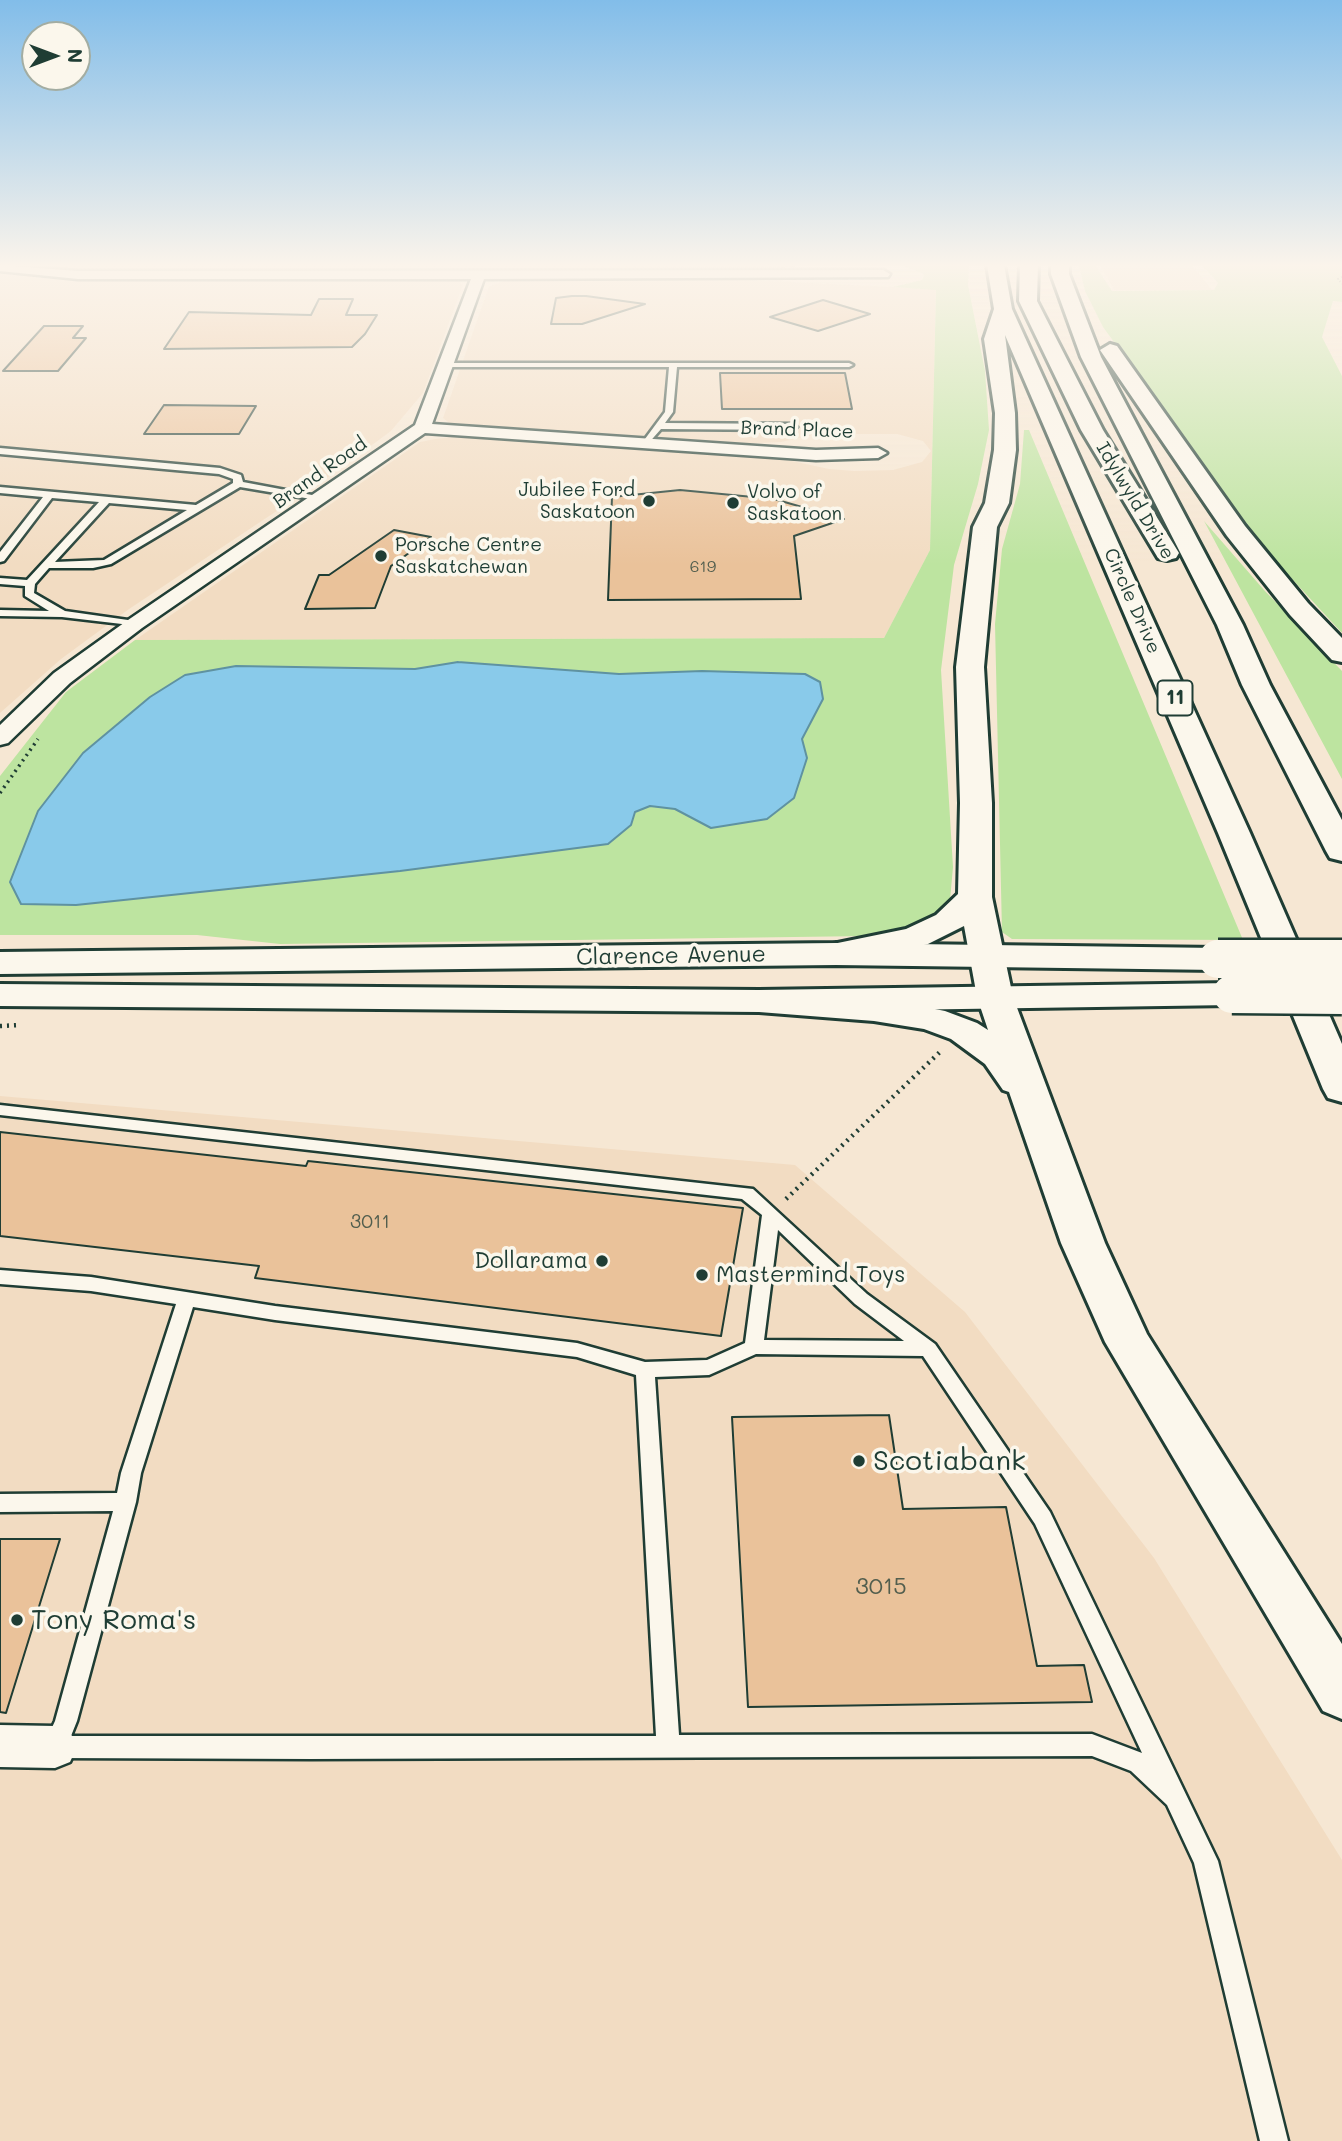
<!DOCTYPE html>
<html>
<head>
<meta charset="utf-8">
<style>
  body { margin:0 }
  #map { position:relative; width:1342px; height:2141px; overflow:hidden; background:#f6e7d3; font-family:Mali,sans-serif }
  canvas { display:block }
  .north { position:absolute; left:21px; top:21px; width:70px; height:70px; box-sizing:border-box; background:#fbf7ec; border:2px solid #a3ada2; border-radius:50%; rotate:90deg; font-size:19px; font-weight:700; line-height:28px; text-align:center; color:#1f3d34 }
  .north::after { content:''; display:block; margin:auto; width:24px; height:32px; background:#1f3d34; clip-path:polygon(50% 0,100% 100%,50% 72%,0 100%) }
</style>
</head>
<body>
<div id="map">
<canvas width="1342" height="2141"></canvas>
<div class="north">N</div>
</div>
<script>
const ctx = document.querySelector('canvas').getContext('2d');
ctx.lineJoin = 'round';
function fillPath(path, color) { ctx.fillStyle = color; ctx.fill(path, 'evenodd'); }
const poly = rows => new Path2D(rows.map(r => 'M' + r).join(''));
function strokePath(path, color, width, dash) { ctx.strokeStyle = color; ctx.lineWidth = width; ctx.lineCap = dash ? 'butt' : 'round'; ctx.setLineDash(dash || []); ctx.stroke(path); }
function label(font, color, halo, rows, align = 'center') {
  ctx.font = font + ' Mali,sans-serif'; ctx.lineWidth = 7; ctx.setLineDash([]); ctx.textBaseline = 'middle'; ctx.strokeStyle = halo; ctx.fillStyle = color; for (const [text, x, y, turn = 0] of rows) {
    ctx.save(); ctx.translate(x, y); ctx.rotate((+turn || 0) * Math.PI / 180); ctx.textAlign = isNaN(turn) ? turn : align; if (halo) ctx.strokeText(text, 0, 0); ctx.fillText(text, 0, 0); ctx.restore();
  }
}
const built = poly([
  [27,265,808,265,762,270,71,271],
  [1100,265,1192,265,1212,290,1114,290],
  [0,273,51,279,448,279,459,281,463,285,423,393,391,431,331,475,129,609,61,659,0,713],
  [508,280,750,280,936,289,930,550,884,638,135,640,420,442,435,439,452,437,778,458,829,469,854,471,893,470,922,462,931,451,923,441,897,434,817,434,781,442,734,444,449,423,443,418,489,286],
  [0,1096,795,1165,965,1312,1154,1558,1342,1860,1342,2141,0,2141]
]);
const green = poly([
  [902,265,969,265,968,285,985,371,989,430,978,484,954,565,941,670,953,867,950,900,923,923,867,936,280,944,197,935,0,935,0,776,66,692,135,640,884,638,930,550,936,290,893,287,922,280,924,274],
  [458,662,619,674,702,671,805,674,823,699,802,739,807,759,711,828,675,809,650,806,400,871,76,905,21,904,83,753,150,697,185,675,236,666,415,669],
  [1079,265,1095,265,1112,291,1214,290,1218,283,1202,265,1342,265,1342,302,1333,301,1322,337,1342,376,1342,633,1268,553,1103,327,1085,291],
  [1024,430,1029,430,1243,940,1012,939,1002,932,995,624,1002,549,1020,484],
  [1204,521,1264,590,1342,671,1342,779]
]);
const water = poly([
  [458,662,619,674,702,671,805,674,820,682,823,699,802,739,807,758,794,798,767,819,711,828,675,809,650,806,635,812,631,825,608,844,400,871,76,905,21,904,10,882,38,811,83,753,150,697,185,675,236,666,415,669,458,662]
]);
const building = poly([
  [572,296,586,296,645,304,582,324,551,324,556,298,572,296],
  [319,299,353,299,346,315,377,315,365,334,352,347,164,349,189,312,311,315,319,299],
  [823,300,870,314,818,331,770,317,823,300],
  [44,326,83,326,73,338,86,338,58,371,3,371,44,326],
  [720,373,845,373,852,409,722,409,720,373],
  [164,405,256,406,239,434,144,434,164,405],
  [680,490,774,499,844,519,794,536,801,599,608,600,612,497,680,490],
  [394,530,431,537,391,566,375,608,305,609,319,575,329,575,394,530],
  [0,1132,306,1166,308,1161,743,1208,721,1336,255,1278,259,1266,0,1236,0,1132],
  [889,1415,903,1509,1006,1507,1037,1666,1084,1665,1092,1702,748,1707,732,1417,889,1415],
  [0,1539,60,1539,6,1713,0,1712,0,1539]
]);
const pathFar2 = poly([
  [1342,277,1338,279,1342,284]
]);
const pathFar1 = poly([
  [0,793,38,739]
]);
const path = poly([
  [0,1026,20,1025],
  [786,1199,942,1050]
]);
const service = poly([
  [445,363,849,363,853,365,849,367,677,367,673,412,665,423,793,424,797,427,793,430,661,429,646,446,642,443,665,412,669,367,442,367,445,363],
  [0,448,220,468,241,475,243,482,328,498,323,501,240,487,111,564,93,568,49,568,35,584,34,593,65,611,135,621,139,622,139,626,62,617,0,616,0,610,49,611,25,596,25,586,0,584,0,578,27,580,99,502,52,498,4,561,0,562,0,552,43,497,0,493,0,487,196,505,233,483,233,479,219,474,0,454,0,448],
  [109,503,187,510,104,560,55,562,109,503],
  [0,1105,753,1189,867,1294,935,1344,1050,1512,1218,1861,1288,2141,1260,2141,1194,1863,1167,1805,1131,1771,1092,1756,311,1759,55,1758,47,1755,43,1747,55,1721,113,1511,0,1512,0,1494,117,1493,121,1473,176,1304,91,1291,0,1284,0,1270,91,1277,275,1306,577,1343,645,1362,707,1360,745,1343,762,1215,742,1199,0,1115,0,1105],
  [778,1230,855,1304,904,1341,764,1340,778,1230],
  [193,1307,275,1320,577,1357,636,1375,656,1736,71,1736,77,1721,136,1502,141,1473,193,1307],
  [756,1354,923,1356,1035,1524,1142,1753,1092,1734,679,1735,655,1377,709,1375,756,1354]
]);
const minor = poly([
  [0,265,78,271,883,270,890,274,888,277,484,279,432,424,816,450,878,448,887,453,878,458,816,460,425,433,142,628,70,683,8,743,0,745,0,725,54,673,128,620,415,425,471,279,78,279,0,271,0,265],
  [0,1725,55,1726,70,1732,77,1747,70,1762,55,1768,0,1767,0,1725]
]);
const secondary = poly([
  [836,943,1218,948,1231,951,1236,959,1231,967,1218,970,836,965,0,974,0,952,836,943],
  [1232,983,1245,986,1250,994,1245,1002,1232,1005,759,1012,0,1006,0,984,759,990,1232,983]
]);
const motorway = poly([
  [987,265,1004,265,1012,309,1250,833,1342,1044,1342,1102,1328,1098,1323,1089,1218,833,1005,335,1015,413,1016,450,1009,503,997,527,984,667,992,803,992,897,1013,997,1105,1243,1147,1334,1342,1644,1342,1719,1323,1711,1105,1342,1061,1243,1009,1092,1003,1090,985,1064,951,1039,924,1029,874,1021,759,1012,746,1009,741,1001,746,993,759,990,874,997,945,1011,977,1023,988,1030,977,997,964,926,928,944,836,965,823,962,818,954,823,946,906,929,936,915,958,894,960,803,956,667,973,527,985,503,994,450,995,413,984,339,994,309,987,265],
  [1020,265,1038,265,1037,301,1103,430,1179,553,1176,558,1167,560,1158,558,1081,430,1019,301,1020,265],
  [1051,265,1069,265,1069,274,1101,357,1243,625,1270,685,1342,820,1342,861,1330,858,1326,851,1242,685,1217,625,1081,357,1051,274,1051,265],
  [1110,344,1117,346,1245,526,1308,603,1342,638,1342,662,1332,660,1290,615,1227,536,1100,350,1110,344]
]);
const secondaryBridge = poly([
  [1218,959,1342,959],
  [1232,994,1342,995]
]);
const markers = [
  [649,501,7,"#1f3d34"],
  [733,503,7,"#1f3d34"],
  [381,556,7,"#1f3d34"],
  [602,1261,7,"#1f3d34"],
  [702,1275,7,"#1f3d34"],
  [859,1461,7,"#1f3d34"],
  [17,1620,7,"#1f3d34"]
];
const farNumbernames = [
  ["619",703,567]
];
const farStreetnames = [
  ["Brand Place",797,430,2],
  ["Brand Road",320,473,-35],
  ["Idylwyld Drive",1135,501,59],
  ["Circle Drive",1132,601,66]
];
const farPoinames = [
  ["Jubilee Ford",635,490,"right"],
  ["Saskatoon",635,512,"right"],
  ["Volvo of",747,492],
  ["Saskatoon",747,514],
  ["Porsche Centre",395,545],
  ["Saskatchewan",395,567]
];
const numberNames = [
  ["3011",370,1222]
];
const shields = [
  [1175,698,35]
];
const shieldNames = [
  ["11",1175,698]
];
const streetNames = [
  ["Clarence Avenue",671,956,-1]
];
const poiNames = [
  ["Dollarama",588,1261],
  ["Mastermind Toys",716,1275,"left"]
];
const nearNumbernames = [
  ["3015",881,1587]
];
const nearPoinames = [
  ["Scotiabank",873,1461],
  ["Tony Roma's",31,1620]
];
fillPath(built, '#f2dcc2');
fillPath(green, '#bde4a0');
fillPath(water, '#89caea');
strokePath(water, '#5f92a1', 2);
fillPath(building, '#eac29a');
strokePath(building, '#1f3d34', 2);
strokePath(service, '#1f3d34', 5);
strokePath(minor, '#1f3d34', 5);
strokePath(secondary, '#1f3d34', 6);
strokePath(motorway, '#1f3d34', 6);
strokePath(pathFar2, '#1f3d34', 2, [1, 2.5]);
strokePath(pathFar1, '#1f3d34', 3.5, [2, 4.5]);
strokePath(path, '#1f3d34', 4.5, [2, 5]);
fillPath(service, '#fbf7ec');
fillPath(minor, '#fbf7ec');
fillPath(secondary, '#fbf7ec');
fillPath(motorway, '#fbf7ec');
strokePath(secondaryBridge, '#1f3d34', 43, []);
strokePath(secondaryBridge, '#fbf7ec', 38);
const sky = ctx.createLinearGradient(0, 0, 0, 565);
sky.addColorStop(0, '#82bde9');
sky.addColorStop(0.47, '#fbf4eb');
sky.addColorStop(1, '#fbf4eb00');
ctx.fillStyle = sky;
ctx.fillRect(0, 0, 1342, 565);
for (const [x, y, r, color] of markers) { const dot = new Path2D(); dot.arc(x, y, r, 0, 2 * Math.PI); ctx.fillStyle = color; ctx.fill(dot); strokePath(dot, '#fbf7ec', 2.5); }
label('16px', '#525e4e', null, farNumbernames);
label('19px', '#1f3d34', '#fbf7ec', farStreetnames);
label('19px', '#1f3d34', '#fbf7ec', farPoinames, 'left');
label('19px', '#525e4e', null, numberNames);
for (const [x, y, w] of shields) { const box = new Path2D(); box.roundRect(x - w / 2, y - 17.5, w, 35, 5); ctx.fillStyle = '#fbf7ec'; ctx.fill(box); strokePath(box, '#1f3d34', 2); }
label('bold 21px', '#1f3d34', null, shieldNames);
label('23px', '#1f3d34', '#fbf7ec', streetNames);
label('23px', '#1f3d34', '#fbf7ec', poiNames, 'right');
label('23px', '#525e4e', null, nearNumbernames);
label('28px', '#1f3d34', '#fbf7ec', nearPoinames, 'left');
</script>
</body>
</html>
